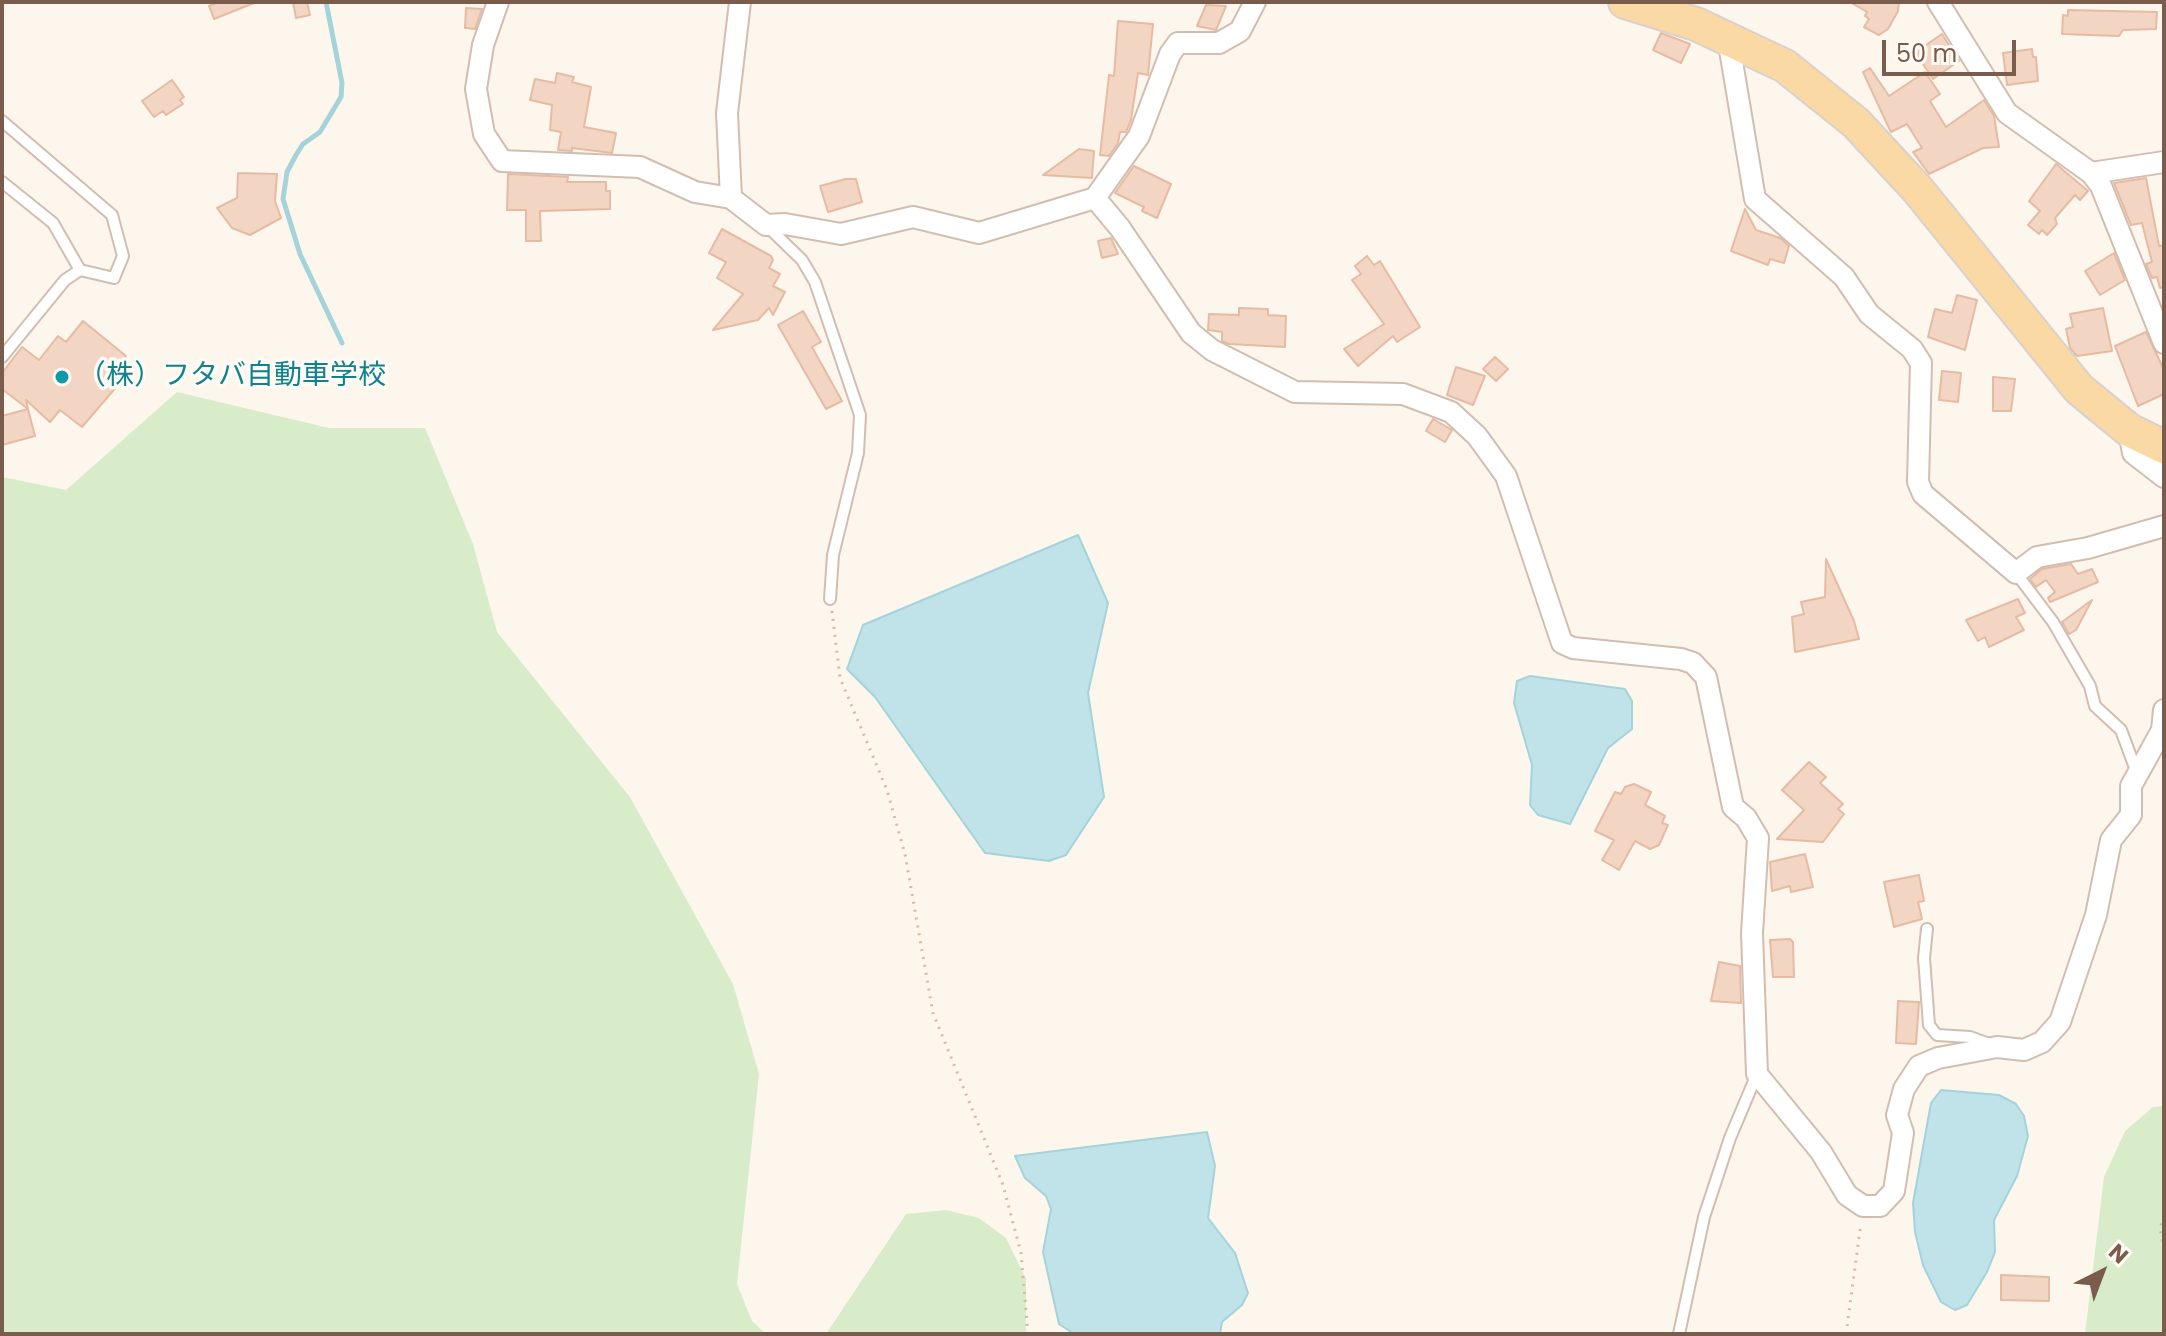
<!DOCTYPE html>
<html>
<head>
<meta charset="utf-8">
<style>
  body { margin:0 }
  #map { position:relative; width:2166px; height:1336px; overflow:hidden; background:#fdf6ec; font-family:Poppins,sans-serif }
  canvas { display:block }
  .frame { position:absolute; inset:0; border:4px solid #7a5c4d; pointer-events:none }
  .north { position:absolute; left:2062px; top:1232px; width:80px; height:80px; -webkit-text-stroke:6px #fffaf3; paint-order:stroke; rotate:42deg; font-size:22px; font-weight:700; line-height:32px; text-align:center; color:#7a5c4d }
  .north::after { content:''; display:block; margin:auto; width:28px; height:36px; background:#7a5c4d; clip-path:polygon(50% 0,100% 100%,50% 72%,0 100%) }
  .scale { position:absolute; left:1882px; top:40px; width:134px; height:36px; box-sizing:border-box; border:4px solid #7a5c4d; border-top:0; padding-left:10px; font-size:24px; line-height:28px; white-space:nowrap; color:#7a5c4d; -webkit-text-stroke:6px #fffaf3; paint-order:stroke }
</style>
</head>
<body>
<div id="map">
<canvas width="2166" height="1336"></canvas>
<div class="frame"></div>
<div class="north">N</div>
<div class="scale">50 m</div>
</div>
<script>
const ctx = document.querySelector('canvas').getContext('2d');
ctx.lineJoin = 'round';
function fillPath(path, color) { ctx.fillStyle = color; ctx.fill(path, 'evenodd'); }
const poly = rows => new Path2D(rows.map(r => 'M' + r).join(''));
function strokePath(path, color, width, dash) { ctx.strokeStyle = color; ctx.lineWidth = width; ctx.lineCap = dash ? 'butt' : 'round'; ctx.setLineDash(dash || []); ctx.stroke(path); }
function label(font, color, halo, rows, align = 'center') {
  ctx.font = font + ' Poppins,"Noto Sans JP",sans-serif'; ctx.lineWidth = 7; ctx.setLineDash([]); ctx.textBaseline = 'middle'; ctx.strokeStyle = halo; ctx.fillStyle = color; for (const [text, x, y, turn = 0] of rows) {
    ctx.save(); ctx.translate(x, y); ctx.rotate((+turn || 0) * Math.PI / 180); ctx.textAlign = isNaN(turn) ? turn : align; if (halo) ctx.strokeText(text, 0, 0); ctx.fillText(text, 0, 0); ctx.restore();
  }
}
const green = poly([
  [177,392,329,428,425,428,473,544,497,632,630,797,733,984,759,1074,737,1284,752,1321,766,1334,2,1334,2,477,66,490],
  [2164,1106,2164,1334,2085,1334,2104,1177,2125,1131,2153,1107],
  [946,1210,979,1218,1006,1238,1026,1279,1026,1334,826,1334,906,1214]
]);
const water = poly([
  [1078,535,1108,603,1088,693,1104,797,1066,855,1049,861,985,853,875,697,847,669,863,625,1078,535],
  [1530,676,1625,689,1632,701,1632,729,1608,748,1570,824,1538,815,1530,805,1532,765,1514,703,1517,681,1530,676],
  [1941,1090,1999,1095,2016,1104,2024,1116,2028,1136,2017,1176,1994,1220,1995,1252,1987,1272,1967,1305,1955,1310,1941,1302,1923,1265,1915,1232,1913,1203,1931,1103,1941,1090],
  [1207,1132,1215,1166,1208,1218,1235,1253,1248,1293,1242,1305,1222,1322,1220,1334,1074,1334,1059,1324,1043,1252,1051,1209,1046,1196,1025,1178,1015,1156,1207,1132]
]);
const stream = poly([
  [326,2,342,83,341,97,320,132,303,144,296,155,287,172,283,199,300,254,342,343]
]);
const building = poly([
  [218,2,254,2,254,3,214,19,209,6,218,2],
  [293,2,307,2,310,15,296,18,293,2],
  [1850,2,1899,2,1898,11,1888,29,1879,35,1864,27,1869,19,1865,16,1867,12,1850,2],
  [1206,5,1226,6,1216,30,1197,26,1206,5],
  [466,8,482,9,475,29,465,28,466,8],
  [2068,10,2157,12,2156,29,2123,30,2119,36,2062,34,2063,15,2068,16,2068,10],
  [1118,21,1153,24,1148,75,1138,73,1131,120,1126,132,1120,132,1118,143,1109,156,1100,155,1109,75,1114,76,1118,21],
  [1661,33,1690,44,1681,63,1653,50,1661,33],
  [1942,34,1959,61,1933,79,1917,55,1920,49,1942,34],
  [2032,49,2033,57,2036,57,2038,81,2007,85,2003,53,2032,49],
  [1870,68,1889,96,1925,72,1940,94,1930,101,1946,127,1984,100,1994,116,1999,147,1983,148,1929,174,1913,152,1922,148,1907,124,1891,132,1887,124,1863,72,1870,68],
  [557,73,574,77,572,82,591,87,584,127,616,133,612,153,572,148,572,151,558,150,561,132,550,130,552,105,530,100,535,79,555,83,557,73],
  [172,80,184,97,180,100,183,104,166,115,163,111,154,117,142,101,172,80],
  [1079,149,1094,151,1092,178,1043,175,1079,149],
  [2056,164,2088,191,2080,200,2075,195,2055,218,2057,224,2047,235,2042,230,2039,234,2028,225,2040,211,2029,201,2056,164],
  [1134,166,1171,184,1157,218,1142,211,1144,207,1115,193,1134,166],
  [238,173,277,174,275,201,281,218,250,235,232,228,217,208,237,198,238,173],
  [508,174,568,177,567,182,606,182,606,191,610,191,610,209,540,211,541,241,526,241,526,210,507,210,508,174],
  [2146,178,2159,246,2164,245,2164,287,2160,288,2157,277,2152,278,2146,264,2152,262,2142,223,2131,225,2114,183,2146,178],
  [846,179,856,179,862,202,828,212,820,186,846,179],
  [1745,209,1756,230,1780,238,1789,246,1784,263,1770,259,1768,265,1731,251,1745,209],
  [722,229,771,256,773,260,769,268,780,274,773,286,785,292,773,315,769,308,758,320,713,330,743,294,717,278,726,262,709,253,722,229],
  [1111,238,1118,254,1102,258,1098,241,1111,238],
  [2114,253,2125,280,2100,295,2085,271,2114,253],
  [1367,256,1374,265,1380,261,1420,327,1397,342,1393,336,1358,366,1344,349,1384,324,1352,280,1361,274,1355,266,1367,256],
  [1957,295,1977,300,1965,350,1928,337,1935,309,1952,313,1957,295],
  [1239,308,1268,309,1268,315,1286,316,1285,347,1229,344,1222,341,1222,332,1208,330,1209,314,1239,315,1239,308],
  [2103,308,2112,351,2077,356,2070,348,2066,329,2073,327,2070,314,2103,308],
  [803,311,821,342,812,347,842,401,826,409,778,325,803,311],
  [83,321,126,356,120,363,130,371,82,427,60,410,50,422,26,400,28,409,2,389,2,373,22,347,39,360,58,336,66,342,83,321],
  [2146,332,2164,370,2164,394,2138,406,2115,346,2146,332],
  [1495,357,1508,369,1496,381,1483,369,1495,357],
  [1456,367,1485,376,1473,405,1447,395,1456,367],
  [1942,371,1961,373,1958,402,1939,400,1942,371],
  [1993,377,2015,379,2011,411,1993,411,1993,377],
  [28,409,35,436,2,445,2,416,28,409],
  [1433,419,1452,430,1445,442,1426,431,1433,419],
  [1826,559,1854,621,1859,639,1795,652,1792,617,1804,614,1801,602,1825,597,1826,559],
  [2071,564,2078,574,2092,569,2098,582,2050,602,2048,598,2055,592,2046,580,2036,587,2030,579,2042,569,2071,564],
  [2018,599,2025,613,2016,617,2024,630,1989,647,1985,637,1978,641,1966,620,2018,599],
  [2092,600,2076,630,2069,634,2062,622,2092,600],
  [1809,762,1826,777,1820,783,1843,804,1838,809,1844,814,1823,842,1777,839,1804,810,1782,790,1809,762],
  [1634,784,1651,792,1645,805,1665,816,1662,823,1668,825,1659,845,1650,849,1635,841,1619,870,1602,860,1614,840,1595,831,1615,792,1621,794,1625,787,1634,784],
  [1805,854,1813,887,1791,892,1790,886,1772,891,1770,862,1805,854],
  [1919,875,1924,901,1918,902,1922,919,1894,927,1884,882,1919,875],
  [1790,939,1793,942,1794,977,1773,977,1770,940,1790,939],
  [1719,962,1740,966,1741,1003,1711,1001,1719,962],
  [1898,1001,1919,1002,1916,1044,1896,1043,1898,1001],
  [2001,1275,2049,1277,2049,1301,2001,1300,2001,1275]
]);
const path = poly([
  [832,611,840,678,887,790,905,854,933,1013,1003,1185,1021,1253,1028,1334],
  [2164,1216,2160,1229,2164,1247],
  [1846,1334,1861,1223]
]);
const lane = poly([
  [2,121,112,215,123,256,114,278,80,270],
  [2,182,53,223,80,270,65,280,2,357],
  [767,226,802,260,815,282,860,415,858,453,833,555,830,599],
  [2016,573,2053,622,2090,686,2095,706,2121,730,2137,773],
  [1927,929,1924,958,1929,1025,1937,1035,1970,1037,1992,1045],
  [1679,1334,1704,1217,1730,1138,1757,1074]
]);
const street = poly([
  [498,2,483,45,476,89,484,134,502,161,640,167,695,192,731,198,766,225,785,224,841,234,913,217,979,233,1095,198],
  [1255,2,1240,31,1219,43,1178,43,1170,54,1139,136,1095,198,1120,228,1191,333,1212,350,1295,392,1403,394,1451,412,1477,436,1506,476,1562,643,1573,648,1681,659,1693,663,1706,677,1733,807,1746,818,1758,838,1752,933,1757,1074,1821,1152,1847,1195,1863,1206,1880,1206,1894,1191,1903,1133,1897,1115,1904,1089,1919,1066,1938,1058,1997,1047,2024,1050,2042,1042,2060,1022,2096,915,2111,840,2131,815,2131,786,2162,730,2164,710],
  [1938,2,2007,113,2091,173,2101,186,2164,343],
  [1728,38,1755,199,1844,277,1869,314,1912,349,1921,363,1918,482,1923,494,2016,573,2037,557,2088,548,2164,526],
  [2091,173,2164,162],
  [731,198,727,113,740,2],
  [2129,430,2133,453,2164,477]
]);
const primary = poly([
  [1625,2,1696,24,1785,66,1856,123,1918,190,2079,389,2129,430,2164,447]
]);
const markers = [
  [62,377,8,"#0f9aa8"]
];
const cultureNames = [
  ["（株）フタバ自動車学校",78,377]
];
fillPath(green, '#d8ecc9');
fillPath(water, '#bfe3e8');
strokePath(water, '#a5d3da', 2);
strokePath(stream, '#a5d3da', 5);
fillPath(building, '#f3d5c3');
strokePath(building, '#e6bba3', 2);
strokePath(lane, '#d1beb0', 14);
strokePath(street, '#d1beb0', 24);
strokePath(primary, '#dad1cd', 36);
strokePath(path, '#d9b8a5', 3, [2, 6]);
strokePath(lane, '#fff', 10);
strokePath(street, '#fff', 20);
strokePath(primary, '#fbd9a5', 32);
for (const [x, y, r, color] of markers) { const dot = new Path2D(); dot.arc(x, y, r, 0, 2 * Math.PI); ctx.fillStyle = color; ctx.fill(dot); strokePath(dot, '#fffaf3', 3); }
label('28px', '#0d838f', '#fffaf3', cultureNames, 'left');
</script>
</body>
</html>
